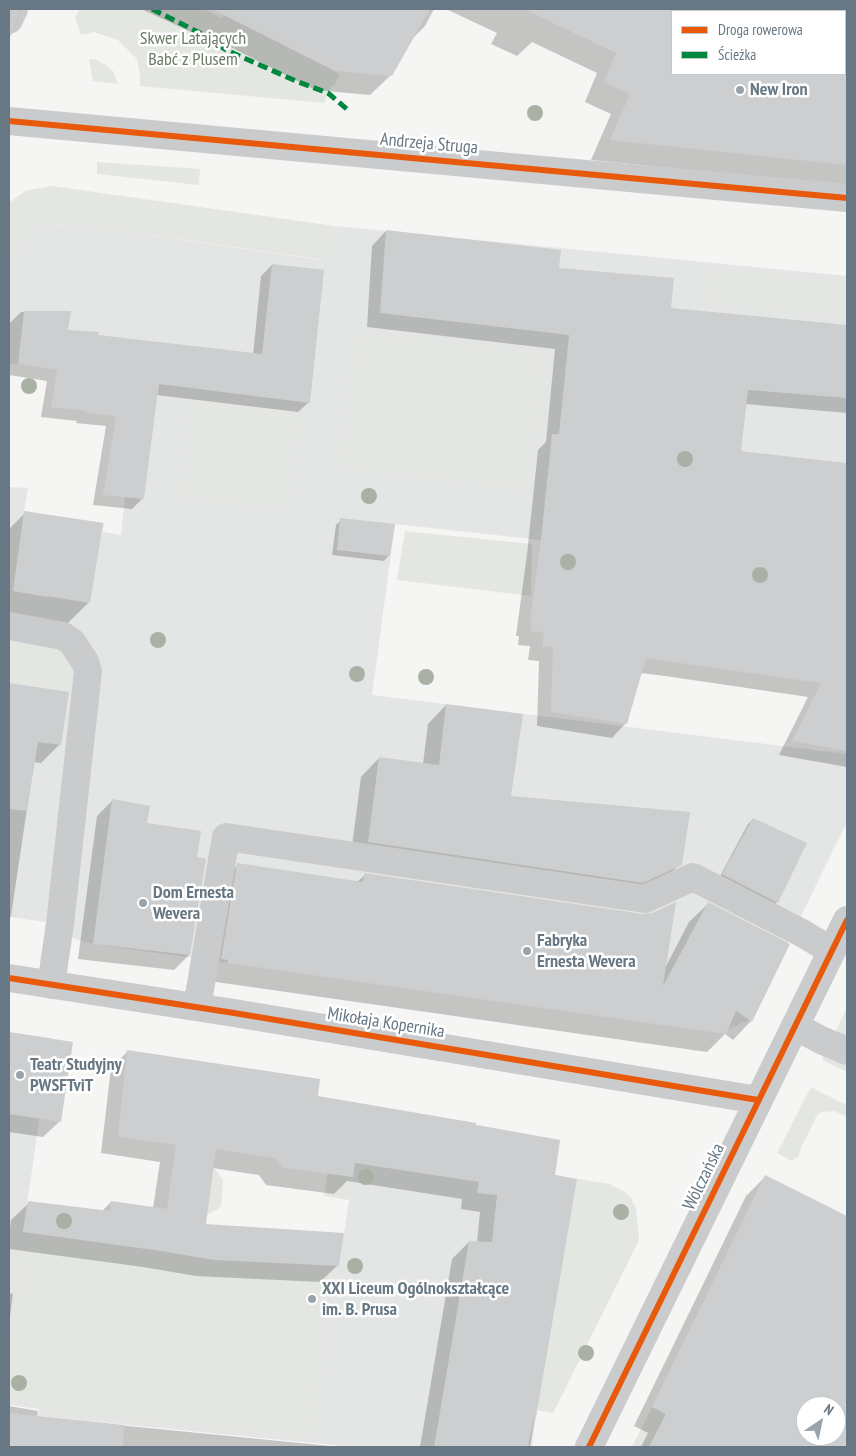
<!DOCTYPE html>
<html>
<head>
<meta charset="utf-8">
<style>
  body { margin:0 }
  #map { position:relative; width:856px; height:1456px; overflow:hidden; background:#f5f5f4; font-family:"PT Sans Narrow",sans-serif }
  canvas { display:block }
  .frame { position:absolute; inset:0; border:10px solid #677783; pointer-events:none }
  .legend { position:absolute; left:671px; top:10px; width:175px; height:65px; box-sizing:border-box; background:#fff; border:1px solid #c2c9cd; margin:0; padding:6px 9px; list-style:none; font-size:15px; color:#677783 }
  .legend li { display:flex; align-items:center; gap:10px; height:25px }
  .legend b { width:25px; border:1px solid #c2c9cd }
  .north { position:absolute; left:796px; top:1396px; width:50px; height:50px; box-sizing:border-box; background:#fff; border:1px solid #c2c9cd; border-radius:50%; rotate:34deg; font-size:14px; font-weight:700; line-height:20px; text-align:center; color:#677783 }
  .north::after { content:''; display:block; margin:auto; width:18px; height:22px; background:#99a3ab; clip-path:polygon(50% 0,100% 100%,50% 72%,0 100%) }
</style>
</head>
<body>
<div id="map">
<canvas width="856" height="1456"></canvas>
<div class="frame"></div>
<ul class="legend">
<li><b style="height:6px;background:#e8590c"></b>Droga rowerowa</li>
<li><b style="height:6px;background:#00873e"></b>Ścieżka</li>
</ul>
<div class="north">N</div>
</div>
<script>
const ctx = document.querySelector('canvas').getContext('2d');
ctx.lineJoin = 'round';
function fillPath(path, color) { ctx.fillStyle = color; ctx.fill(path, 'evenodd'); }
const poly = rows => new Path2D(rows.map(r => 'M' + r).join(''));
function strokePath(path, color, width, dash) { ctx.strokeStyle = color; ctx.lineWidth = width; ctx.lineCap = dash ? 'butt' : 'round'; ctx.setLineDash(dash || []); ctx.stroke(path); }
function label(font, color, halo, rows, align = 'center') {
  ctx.font = font + ' "PT Sans Narrow",sans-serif'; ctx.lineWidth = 5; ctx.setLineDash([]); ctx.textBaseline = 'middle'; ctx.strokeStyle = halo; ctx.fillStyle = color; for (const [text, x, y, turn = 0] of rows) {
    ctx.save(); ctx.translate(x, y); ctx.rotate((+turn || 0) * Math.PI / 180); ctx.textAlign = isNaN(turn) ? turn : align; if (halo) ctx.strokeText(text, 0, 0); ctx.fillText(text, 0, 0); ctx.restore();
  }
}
const built = poly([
  [73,224,321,260,335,226,847,276,847,463,705,447,541,540,395,524,372,695,847,754,847,822,750,1020,720,1032,93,944,69,937,70,925,9,917,9,487,28,488,24,511,104,523,103,532,121,535,125,497,144,499,159,384,172,385,9,363,9,263,23,239,42,225],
  [847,1007,847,1072,822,1060],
  [9,1032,51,1038,23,1232,339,1265,364,1104,560,1140,555,1175,609,1184,623,1191,631,1198,636,1209,639,1240,553,1413,537,1410,532,1447,354,1447,38,1416,39,1409,9,1405]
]);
const green = poly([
  [80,9,203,9,222,18,224,15,340,74,334,86,331,86,324,103,140,86,140,75,137,59,118,40,94,32,81,35,75,18],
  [89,59,94,59,106,65,113,71,118,84,93,81],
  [97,162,200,169,199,185,97,174],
  [52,186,335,226,332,261,73,224,42,225,23,239,9,263,9,203,25,191],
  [712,268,847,282,847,317,708,303],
  [356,332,544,353,529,489,341,467],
  [193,399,298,413,286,509,182,496],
  [405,531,532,544,531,596,397,580],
  [9,539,20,539,13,590,21,592,18,616,9,615],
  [9,634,49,640,74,661,78,693,9,683],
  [811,1087,847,1105,847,1117,834,1111,822,1112,817,1115,811,1128,803,1143,798,1157,791,1161,777,1153],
  [361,1127,349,1200,324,1196,332,1140],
  [202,1152,223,1180,223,1184,221,1205,218,1209,207,1215],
  [577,1179,609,1184,623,1191,631,1198,636,1209,639,1240,553,1413,537,1410],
  [25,1237,214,1264,332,1272,313,1430,309,1429,308,1438,45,1412,45,1407,9,1400,9,1350],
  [652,1407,666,1414,649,1447,632,1447]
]);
const shadow = poly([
  [141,9,434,9,425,26,410,41,391,75,370,95,315,90,205,34,202,37],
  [446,9,731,9,737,11,672,11,672,74,845,74,845,65,847,66,847,186,591,160,611,114,585,102,597,73,532,42,517,56,491,44,497,33],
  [386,231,558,269,669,309,847,327,847,413,745,404,739,452,847,464,847,767,779,755,808,697,672,677,641,673,626,723,612,738,537,726,539,661,528,660,530,646,518,645,519,636,516,636,527,554,538,450,546,442,555,349,367,327,372,246],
  [272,265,309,402,298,412,156,395,143,498,132,509,93,505,106,426,76,423,77,421,41,417,47,381,9,375,9,329,10,323,21,312,69,312,67,331,97,336,253,355,261,276],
  [25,513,89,602,66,625,9,617,9,529],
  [341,520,389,555,384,561,332,555,336,525],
  [9,685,67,693,60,744,41,763,34,762,11,916,9,919],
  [446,705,510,797,680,864,661,883,623,901,350,861,361,777,379,758,423,764,428,724],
  [112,801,195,858,189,955,174,970,78,959,97,816],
  [753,819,777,902,772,908,718,880,748,824],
  [238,865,356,883,365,875,665,968,689,922,708,904,751,1021,733,1040,725,1034,707,1052,209,981,219,884],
  [9,1033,72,1043,60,1121,43,1137,9,1132],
  [128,1051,316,1097,553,1176,536,1410,530,1447,420,1447,452,1259,469,1242,477,1242,480,1212,461,1209,462,1199,347,1181,334,1194,266,1185,259,1175,212,1168,204,1225,338,1265,320,1282,196,1276,143,1267,9,1249,9,1236,11,1220,29,1203,102,1211,111,1202,153,1208,160,1162,101,1153,111,1068],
  [765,1177,847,1217,847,1447,641,1447,648,1433,634,1426,746,1196],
  [806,1406,836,1406,836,1436,806,1436],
  [9,1293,13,1294,9,1324],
  [9,1406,38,1411,37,1417,340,1447,9,1447]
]);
const building = poly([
  [212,9,430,9,392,76,336,71],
  [524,9,672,9,672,74,847,74,847,165,610,140,630,94,604,82,616,53],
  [386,230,561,250,559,268,674,278,671,308,847,325,847,398,748,390,741,451,847,463,847,751,792,741,821,683,687,664,646,658,627,724,551,712,553,647,542,646,544,632,531,631,532,622,530,622,541,539,552,434,559,434,569,335,380,313],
  [272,264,324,270,310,403,159,384,144,499,103,495,116,416,86,413,87,411,51,407,57,370,18,364,24,311,71,311,68,330,99,332,98,335,262,354],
  [24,511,103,523,90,603,47,596,47,597,13,591],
  [340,518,395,524,390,556,337,550],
  [9,683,69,692,61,745,38,742,27,811,9,809],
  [446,704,523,714,511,796,690,812,682,865,643,883,368,842,379,757,439,765],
  [112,799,150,806,147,823,201,831,197,857,206,859,190,955,93,944],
  [753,818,807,843,778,903,722,874],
  [237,863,363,882,364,873,643,914,652,913,676,902,663,986,708,902,790,944,752,1022,736,1011,726,1034,227,963,228,960,221,959],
  [9,1032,73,1042,61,1122,9,1114],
  [127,1050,320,1079,318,1096,476,1123,476,1125,560,1140,555,1175,577,1179,536,1417,534,1417,528,1447,434,1447,469,1241,492,1242,497,1195,477,1193,479,1182,355,1163,353,1177,284,1168,276,1158,216,1149,206,1224,344,1233,339,1266,214,1260,161,1251,23,1232,28,1201,110,1211,111,1201,167,1209,176,1145,118,1137],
  [765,1175,847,1216,847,1447,649,1447,666,1414,652,1407],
  [806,1406,836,1406,836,1436,806,1436],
  [9,1413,124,1425,123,1447,9,1447]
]);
const minor = poly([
  [832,9,837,11],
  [9,20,14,9],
  [9,121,847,198],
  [9,626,63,636,72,642,85,662,88,671,60,924,51,985],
  [9,978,234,1013,758,1100],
  [197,1007,226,837,645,899,693,877,802,933,832,951],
  [795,1026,821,1040,847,1051],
  [589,1447,847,920]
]);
const tram = poly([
  [9,38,23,9]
]);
const quiet = poly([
  [152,9,202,34,226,50,296,81,328,93,349,111]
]);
const cycleway = poly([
  [9,121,847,198],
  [9,978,234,1013,758,1100],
  [589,1447,847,920]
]);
const trees = [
  [535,113],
  [29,386],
  [685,459],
  [369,496],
  [568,562],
  [760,575],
  [158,640],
  [357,674],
  [426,677],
  [366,1177],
  [621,1212],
  [64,1221],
  [355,1266],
  [586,1353],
  [19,1383]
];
const markers = [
  [740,90,5,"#99a3ab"],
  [143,903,5,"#99a3ab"],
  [527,951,5,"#99a3ab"],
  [20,1075,5,"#99a3ab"],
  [312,1299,5,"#99a3ab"]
];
const parkNames = [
  ["Skwer Latających",193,39],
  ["Babć z Plusem",193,60]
];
const poiNames = [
  ["New Iron",750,90],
  ["Dom Ernesta",153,893],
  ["Wevera",153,914],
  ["Fabryka",537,941],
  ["Ernesta Wevera",537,962],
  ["Teatr Studyjny",30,1065],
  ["PWSFTviT",30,1086],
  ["XXI Liceum Ogólnokształcące",322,1289],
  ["im. B. Prusa",322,1310]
];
const streetNames = [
  ["Andrzeja Struga",429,144,5],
  ["Mikołaja Kopernika",386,1023,9],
  ["Wólczańska",704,1177,-64]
];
fillPath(built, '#e4e5e5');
fillPath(green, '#e4e7e1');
fillPath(shadow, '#0003');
fillPath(building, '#cccecf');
strokePath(minor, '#cacbcc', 28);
strokePath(tram, '#bfc1c2', 1);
strokePath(quiet, '#00873e', 5, [10, 5]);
strokePath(cycleway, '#e8590c', 6);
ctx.fillStyle = '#a9b1a5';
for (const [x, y] of trees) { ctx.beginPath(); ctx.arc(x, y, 8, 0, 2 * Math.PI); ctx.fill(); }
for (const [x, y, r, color] of markers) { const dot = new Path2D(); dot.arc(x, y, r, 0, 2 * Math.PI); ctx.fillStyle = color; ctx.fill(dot); strokePath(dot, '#fff', 2); }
label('18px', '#6a7a65', '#fff', parkNames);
label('bold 18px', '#677783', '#fff', poiNames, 'left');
label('18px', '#677783', '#fff', streetNames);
</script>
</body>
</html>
